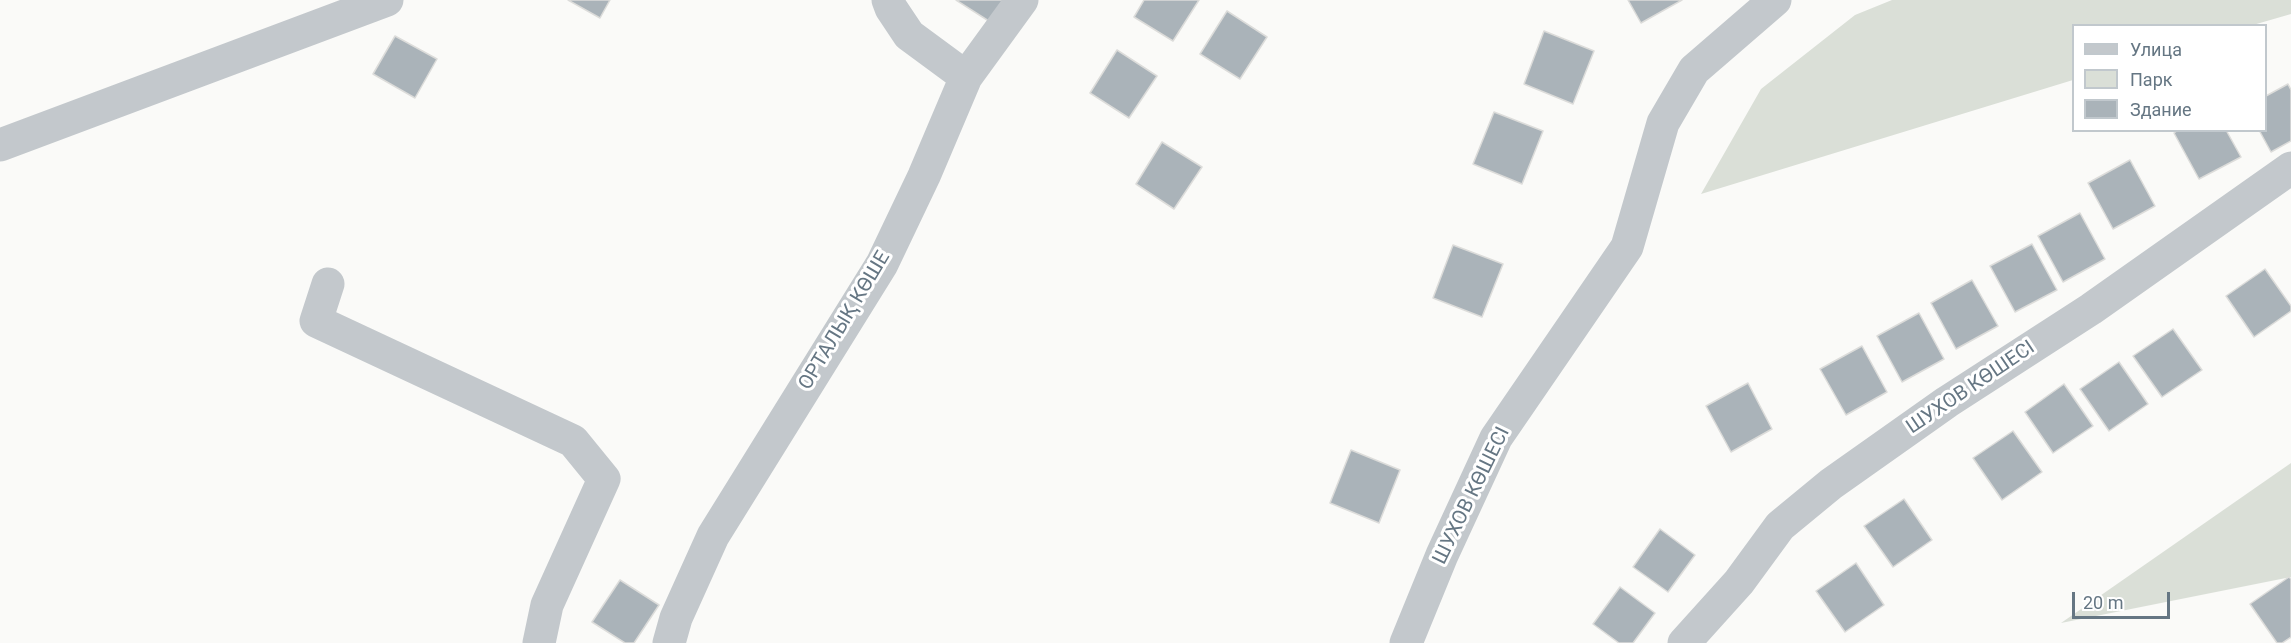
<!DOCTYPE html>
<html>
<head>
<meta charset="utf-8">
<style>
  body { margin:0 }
  #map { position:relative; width:2291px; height:643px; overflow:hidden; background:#fafaf8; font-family:Roboto,sans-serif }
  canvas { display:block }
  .legend { position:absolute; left:2072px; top:24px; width:195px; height:108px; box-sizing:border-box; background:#fff; border:2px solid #c1c8cd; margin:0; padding:8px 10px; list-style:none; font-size:18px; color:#657683 }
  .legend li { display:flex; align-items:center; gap:12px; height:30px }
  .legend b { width:30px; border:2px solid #c1c8cd }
  .scale { position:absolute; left:2072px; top:592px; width:98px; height:27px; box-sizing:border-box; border:3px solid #657683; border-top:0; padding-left:8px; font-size:18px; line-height:21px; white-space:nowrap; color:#657683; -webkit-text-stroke:4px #fff; paint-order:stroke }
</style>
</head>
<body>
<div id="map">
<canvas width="2291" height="643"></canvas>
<ul class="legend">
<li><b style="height:8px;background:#c3c8cc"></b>Улица</li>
<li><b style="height:16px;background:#dadfd7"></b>Парк</li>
<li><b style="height:16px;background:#aab3b9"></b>Здание</li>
</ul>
<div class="scale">20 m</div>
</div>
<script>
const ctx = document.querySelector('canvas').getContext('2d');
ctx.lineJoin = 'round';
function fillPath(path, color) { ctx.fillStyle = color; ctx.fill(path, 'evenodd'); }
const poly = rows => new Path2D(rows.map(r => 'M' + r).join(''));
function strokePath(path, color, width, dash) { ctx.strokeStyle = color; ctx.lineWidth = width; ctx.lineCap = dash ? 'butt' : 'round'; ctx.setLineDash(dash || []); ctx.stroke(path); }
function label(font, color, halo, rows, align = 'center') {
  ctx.font = font + ' Roboto,sans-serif'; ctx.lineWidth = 6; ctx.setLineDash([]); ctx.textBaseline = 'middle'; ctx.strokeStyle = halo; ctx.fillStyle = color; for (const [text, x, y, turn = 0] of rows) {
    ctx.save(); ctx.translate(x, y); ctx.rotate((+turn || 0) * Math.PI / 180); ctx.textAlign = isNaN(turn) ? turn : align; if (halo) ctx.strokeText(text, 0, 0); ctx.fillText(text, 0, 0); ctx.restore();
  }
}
const green = poly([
  [1892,0,2291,0,2291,14,2253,25,2074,26,2073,80,1701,194,1761,89,1855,15],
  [2291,463,2291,577,2061,623]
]);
const building = poly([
  [568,0,610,0,600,18,568,0],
  [956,0,1011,0,995,25,956,0],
  [1144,0,1199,0,1173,41,1134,17,1144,0],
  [1628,0,1682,0,1641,23,1628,0],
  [1227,11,1267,37,1240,79,1200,54,1227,11],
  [1544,31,1594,51,1573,104,1524,84,1544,31],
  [395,36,437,59,415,98,373,74,395,36],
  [1117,50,1157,76,1129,118,1090,93,1117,50],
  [2288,84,2291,90,2291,141,2271,152,2259,130,2266,130,2266,96,2288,84],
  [1494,112,1543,131,1522,184,1473,164,1494,112],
  [2178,130,2226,130,2241,157,2199,179,2174,133,2178,130],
  [1162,142,1202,167,1174,209,1136,184,1162,142],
  [2130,160,2155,206,2113,229,2088,183,2130,160],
  [2080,213,2105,259,2063,282,2038,236,2080,213],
  [2032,244,2057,290,2015,312,1990,266,2032,244],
  [1453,245,1503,264,1482,317,1433,298,1453,245],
  [2265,269,2291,306,2291,311,2254,337,2226,296,2265,269],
  [1972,280,1998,326,1956,349,1931,303,1972,280],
  [1919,313,1944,359,1902,382,1877,336,1919,313],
  [2173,329,2202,370,2162,397,2133,356,2173,329],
  [1862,346,1887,392,1846,415,1820,369,1862,346],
  [2119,362,2148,404,2109,431,2080,389,2119,362],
  [1748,383,1772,429,1731,452,1706,406,1748,383],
  [2064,384,2093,426,2053,453,2025,412,2064,384],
  [2013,431,2042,472,2002,500,1973,458,2013,431],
  [1351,450,1400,470,1379,523,1330,503,1351,450],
  [1904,499,1932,540,1893,567,1864,526,1904,499],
  [1660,529,1695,555,1668,592,1633,567,1660,529],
  [1856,563,1884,605,1845,632,1816,591,1856,563],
  [2289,577,2291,579,2291,637,2282,643,2277,643,2250,604,2289,577],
  [620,580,659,605,634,643,625,643,592,622,620,580],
  [1620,587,1655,613,1633,643,1619,643,1593,624,1620,587]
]);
const minor = poly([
  [888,0,891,8,909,35,966,77],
  [0,145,387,0],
  [328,284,316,321,573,441,604,479,547,605,539,643],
  [669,643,676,618,713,536,882,264,924,176,966,77,1022,0],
  [1406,643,1442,555,1496,438,1627,247,1663,123,1694,70,1775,0],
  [1684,643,1739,582,1780,526,1831,484,1947,402,2091,309,2291,168]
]);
const streetNames = [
  ["ОРТАЛЫҚ КӨШЕ",845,321,-59],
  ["ШУХОВ КӨШЕСІ",1971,388,-34],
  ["ШУХОВ КӨШЕСІ",1472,496,-64]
];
fillPath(green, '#dadfd7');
fillPath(building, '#aab3b9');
strokePath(building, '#dcdcda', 1.5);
strokePath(minor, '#c3c8cc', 33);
label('20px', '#657683', '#fff', streetNames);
</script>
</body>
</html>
